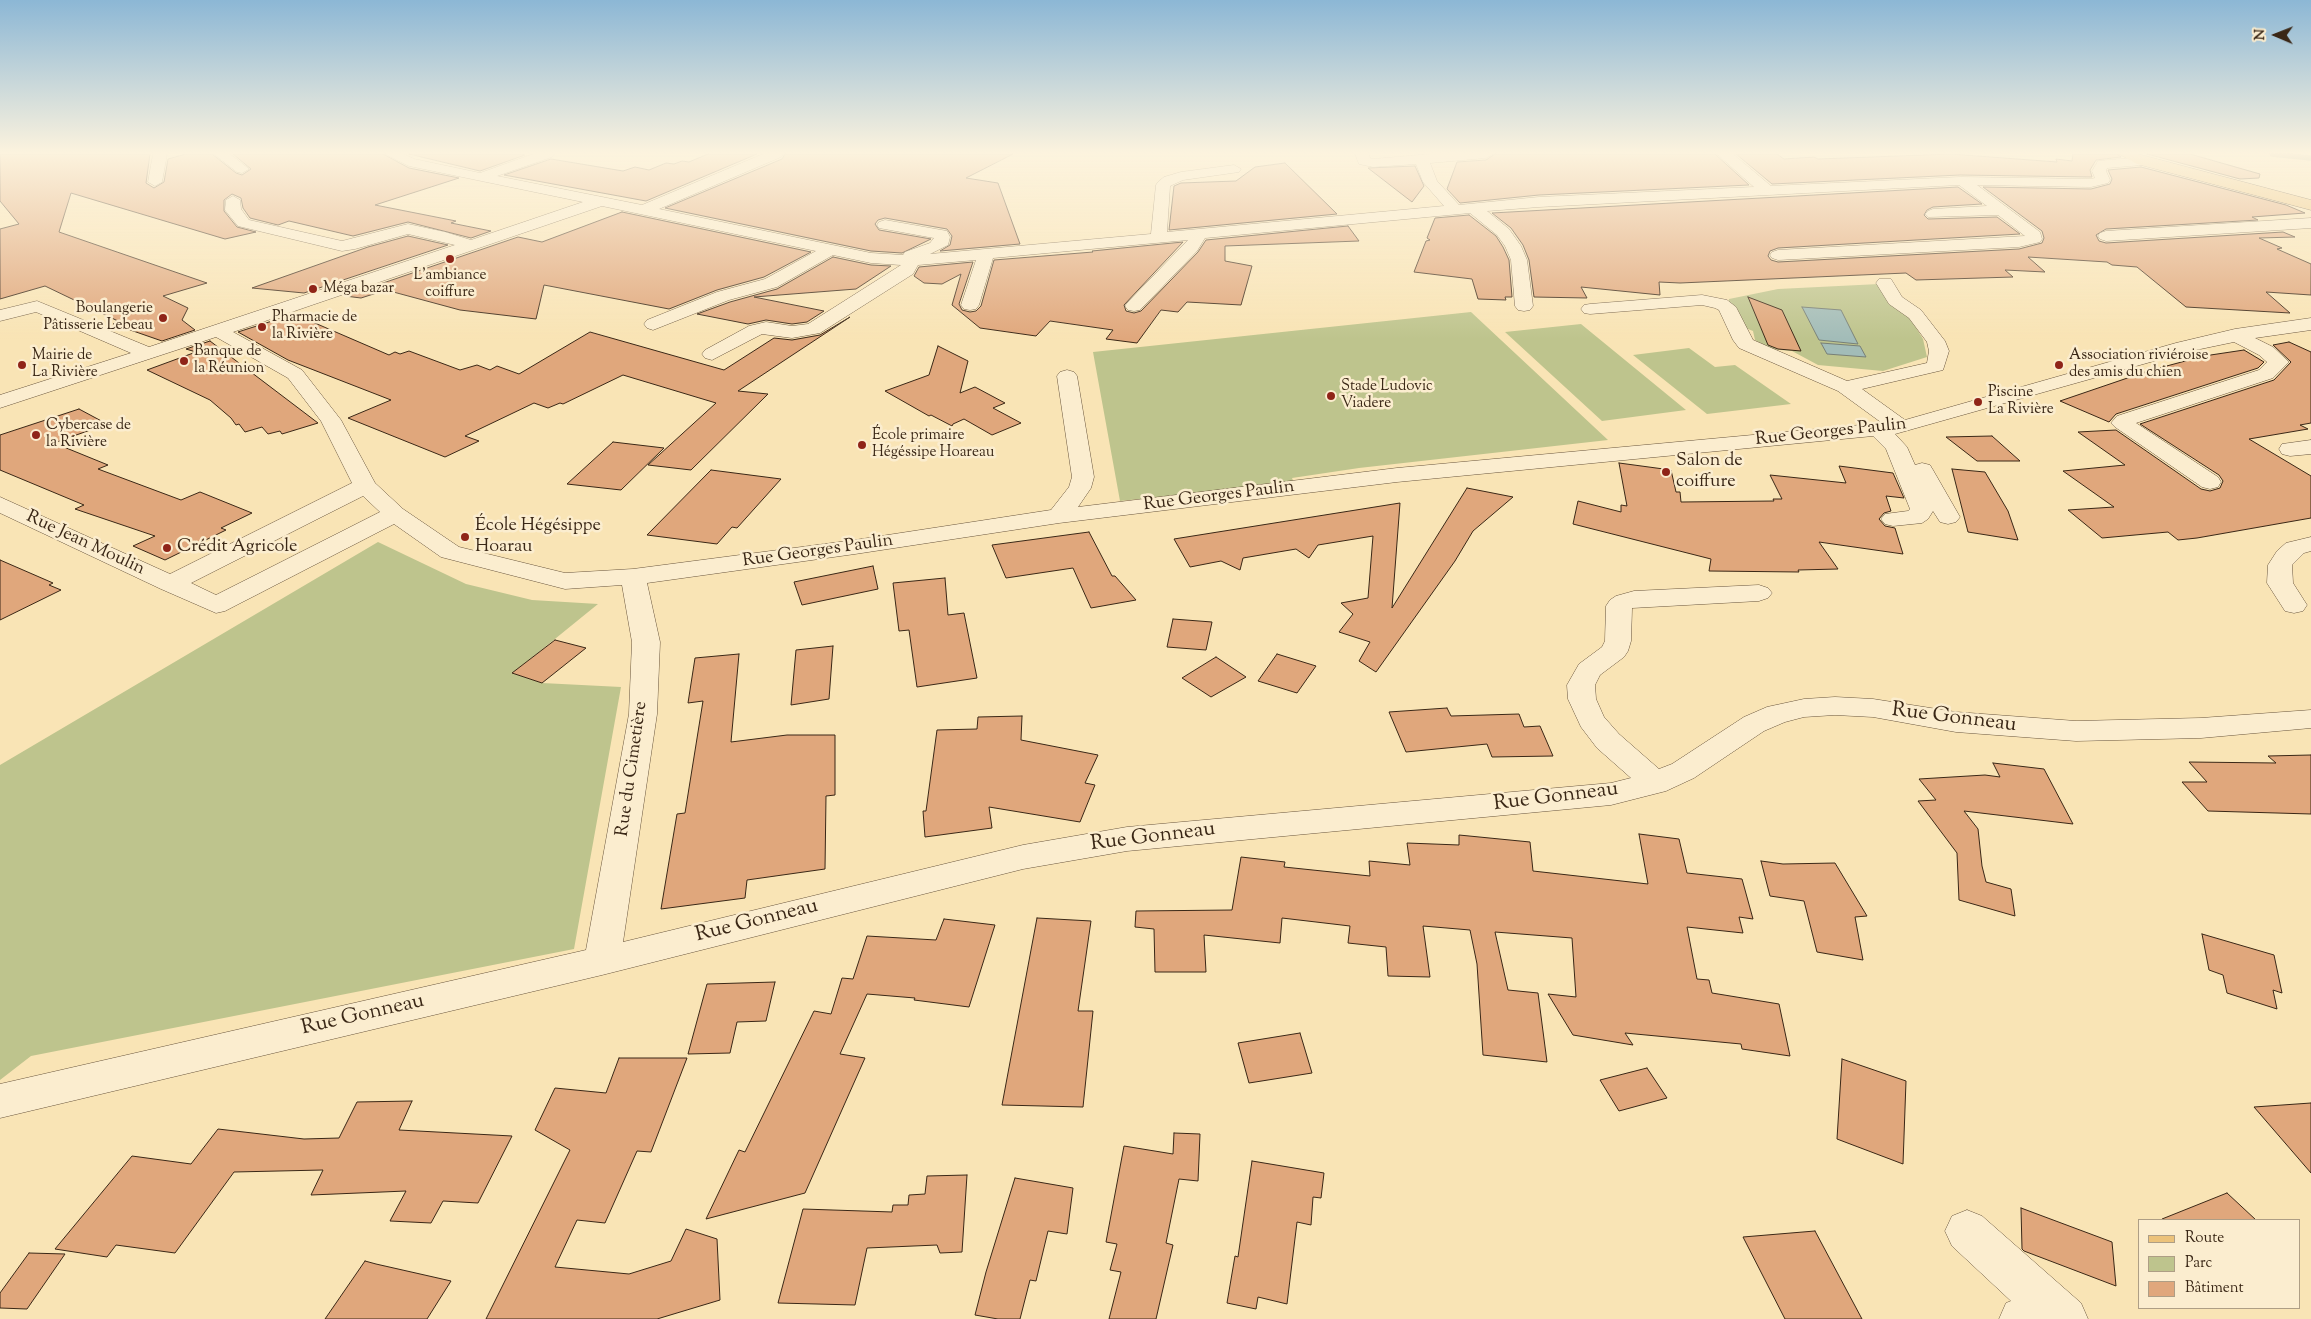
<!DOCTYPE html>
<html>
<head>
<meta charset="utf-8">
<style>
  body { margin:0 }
  #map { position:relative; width:2311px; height:1319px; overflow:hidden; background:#f9e4b5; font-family:"Sorts Mill Goudy",serif }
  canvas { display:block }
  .legend { position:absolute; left:2138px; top:1219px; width:162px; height:90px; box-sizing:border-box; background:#fbedcf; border:1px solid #ae9e85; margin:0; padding:6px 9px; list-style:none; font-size:15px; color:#3a2716 }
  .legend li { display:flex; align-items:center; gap:10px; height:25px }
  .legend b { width:25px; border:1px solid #ae9e85 }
  .north { position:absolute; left:2251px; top:10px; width:50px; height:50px; -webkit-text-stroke:4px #fbedcf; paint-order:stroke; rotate:271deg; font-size:14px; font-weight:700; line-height:20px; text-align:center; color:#3a2716 }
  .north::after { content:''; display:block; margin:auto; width:18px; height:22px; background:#3a2716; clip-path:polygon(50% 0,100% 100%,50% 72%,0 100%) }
</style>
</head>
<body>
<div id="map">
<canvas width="2311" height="1319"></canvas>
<ul class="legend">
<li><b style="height:6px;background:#ecc27a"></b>Route</li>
<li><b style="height:14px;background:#bec48d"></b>Parc</li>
<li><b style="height:14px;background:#e0a77c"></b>Bâtiment</li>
</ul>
<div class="north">N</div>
</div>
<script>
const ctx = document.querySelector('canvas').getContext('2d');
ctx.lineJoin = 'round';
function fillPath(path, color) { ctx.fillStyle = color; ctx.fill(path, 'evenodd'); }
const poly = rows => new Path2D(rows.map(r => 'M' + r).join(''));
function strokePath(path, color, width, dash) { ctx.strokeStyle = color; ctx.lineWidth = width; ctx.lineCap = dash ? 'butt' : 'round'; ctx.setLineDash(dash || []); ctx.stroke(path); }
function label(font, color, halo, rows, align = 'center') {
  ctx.font = font + ' "Sorts Mill Goudy",serif'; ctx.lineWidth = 5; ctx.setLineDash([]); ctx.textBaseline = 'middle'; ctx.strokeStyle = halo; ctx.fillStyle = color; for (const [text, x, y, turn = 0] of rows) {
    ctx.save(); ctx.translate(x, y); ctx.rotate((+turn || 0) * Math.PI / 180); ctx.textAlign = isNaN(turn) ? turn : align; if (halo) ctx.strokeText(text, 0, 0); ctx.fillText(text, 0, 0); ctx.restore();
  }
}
const green = poly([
  [1879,284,1906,311,1923,339,1927,357,1883,371,1818,365,1792,351,1769,349,1755,340,1753,331,1738,325,1729,304,1729,299,1778,289],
  [1471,312,1608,440,1359,468,1292,478,1294,483,1120,501,1093,352],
  [1581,324,1686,410,1602,421,1505,332],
  [1689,348,1715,367,1735,365,1791,404,1707,414,1633,355],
  [378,542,466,584,532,600,598,604,513,673,542,683,621,687,574,949,31,1056,0,1080,0,765]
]);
const water = poly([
  [1802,307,1841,310,1858,344,1819,340,1802,307],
  [1821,343,1860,346,1866,357,1827,354,1821,343]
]);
const stream = poly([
  [2272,154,2311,158]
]);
const building = poly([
  [0,154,150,154,146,183,154,188,164,182,168,159,186,154,212,154,236,173,242,175,251,169,233,154,383,154,409,168,459,178,375,205,456,221,451,223,491,231,471,238,408,222,353,236,289,221,278,225,250,218,243,208,241,198,232,194,224,200,224,211,237,227,256,232,225,239,71,193,59,232,207,283,163,296,188,308,182,320,195,330,162,341,113,324,120,322,45,286,0,299,0,229,19,224,0,201,0,154],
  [409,154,521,154,525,155,480,171,409,154],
  [708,154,757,154,646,201,504,175,551,159,623,171,635,167,649,170,666,163,674,164,682,161,689,162,708,154],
  [785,154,1013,154,966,178,998,183,1020,244,940,251,950,245,952,236,947,229,885,218,878,220,875,224,879,230,931,239,902,253,871,251,665,208,782,159,785,154],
  [1495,154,1715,154,1749,185,1539,195,1460,203,1447,189,1457,162,1486,160,1495,154],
  [1736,154,1777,154,1784,159,1814,157,1818,159,1951,154,2057,162,2056,159,2072,161,2073,154,2117,154,2121,157,2096,160,2090,170,2092,177,2091,177,1960,175,1772,184,1736,154],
  [2147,154,2190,154,2260,174,2259,178,2240,179,2147,154],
  [1285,163,1337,214,1169,230,1174,186,1181,183,1236,181,1255,167,1285,163],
  [1415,166,1424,186,1412,202,1368,168,1415,166],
  [2141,167,2286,205,2305,213,2252,217,2258,220,2106,229,2096,235,2099,241,2106,243,2283,232,2295,237,2259,238,2282,248,2277,249,2311,264,2311,295,2266,292,2290,313,2186,307,2137,267,2112,265,2107,262,2028,257,2045,272,2005,270,2013,277,1916,280,1906,273,1680,283,1659,282,1660,295,1581,287,1587,298,1534,297,1529,260,1523,245,1511,228,1492,213,1958,187,1982,204,1933,207,1927,210,1924,215,1928,219,1997,217,2020,234,1778,248,1770,251,1768,256,1771,260,1778,262,2019,249,2042,243,2044,238,2042,231,1983,187,2091,189,2110,184,2112,179,2108,170,2141,167],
  [622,212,811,252,764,277,717,290,669,309,544,285,536,319,460,310,386,290,361,298,345,296,518,237,542,242,622,212],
  [1469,215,1496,236,1503,247,1509,260,1512,297,1505,297,1506,300,1478,299,1472,279,1414,272,1426,241,1430,240,1427,238,1435,218,1469,215],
  [1348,226,1359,241,1225,246,1225,261,1252,266,1241,305,1187,302,1178,312,1161,310,1137,343,1106,339,1113,330,1050,321,1036,336,980,328,952,305,961,274,942,284,924,283,914,276,919,267,973,262,959,304,962,310,970,312,976,311,981,306,994,260,1093,252,1092,251,1183,242,1124,305,1126,311,1134,313,1141,311,1198,252,1206,240,1348,226],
  [408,236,448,245,304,293,252,288,368,247,408,236],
  [833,257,871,265,891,266,856,289,754,297,824,311,807,322,792,324,766,320,748,324,697,314,730,302,777,289,833,257],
  [1748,297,1782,310,1801,351,1778,349,1768,345,1748,297],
  [294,314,389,355,395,352,400,354,409,351,460,370,477,365,490,370,497,366,519,374,590,332,724,370,774,338,792,340,820,335,850,317,738,391,768,394,691,470,648,465,716,403,623,375,563,404,560,403,548,408,534,403,465,436,479,441,445,457,348,418,391,400,288,360,238,332,294,314],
  [210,341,235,360,318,423,282,434,280,431,268,434,262,427,245,432,239,424,236,425,231,418,210,400,147,370,196,352,186,349,210,341],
  [2289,342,2311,352,2311,423,2300,425,2308,429,2249,439,2311,476,2311,518,2197,538,2178,540,2168,532,2102,538,2068,510,2114,507,2063,471,2125,465,2078,432,2116,430,2201,489,2210,491,2220,488,2223,481,2219,475,2140,424,2274,380,2291,362,2273,345,2289,342],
  [938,346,968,361,960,393,975,387,1005,403,993,408,1021,423,992,435,964,419,953,424,952,426,931,415,929,416,885,391,929,375,938,346],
  [2244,350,2264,362,2258,368,2116,414,2109,422,2060,401,2148,371,2204,356,2244,350],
  [79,409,107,424,54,443,108,465,98,469,181,500,200,492,252,513,221,528,226,530,165,560,133,546,155,536,75,509,84,505,0,470,0,435,79,409],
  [1992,436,2020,461,1977,461,1946,437,1992,436],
  [613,442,664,448,621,490,567,484,613,442],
  [1619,463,1671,470,1676,492,1680,492,1681,502,1774,501,1773,499,1782,499,1770,475,1846,483,1839,466,1893,473,1904,498,1886,496,1891,511,1884,513,1879,519,1885,526,1895,528,1903,554,1819,542,1838,569,1798,570,1799,572,1709,571,1711,559,1573,524,1578,501,1621,512,1621,505,1627,506,1619,463],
  [1952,469,1985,472,2008,511,2018,540,1968,532,1952,469],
  [711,470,781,479,737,528,732,527,717,544,647,535,711,470],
  [1467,488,1513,497,1473,531,1455,561,1376,672,1359,661,1370,642,1339,632,1353,614,1341,603,1368,598,1373,536,1318,545,1309,558,1296,549,1243,558,1240,570,1221,561,1190,567,1174,539,1400,503,1392,608,1467,488],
  [1089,532,1112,576,1115,576,1136,600,1091,608,1073,568,1006,578,992,545,1089,532],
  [0,560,53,583,49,585,61,590,0,620,0,560],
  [873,566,878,589,802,605,794,582,873,566],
  [945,578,948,615,964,613,977,678,917,687,909,630,899,631,893,583,945,578],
  [1173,619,1212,622,1206,650,1167,647,1173,619],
  [555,640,586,648,542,683,512,673,555,640],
  [833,646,829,699,791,705,796,650,833,646],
  [739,654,731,742,787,735,835,735,835,795,826,796,825,869,747,880,745,898,661,909,677,814,685,813,703,701,688,703,695,658,739,654],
  [1277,654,1316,666,1297,693,1258,681,1277,654],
  [1216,657,1246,677,1211,697,1182,678,1216,657],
  [1447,708,1451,716,1519,714,1524,727,1540,726,1553,756,1492,757,1487,744,1406,752,1389,712,1447,708],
  [1022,716,1021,740,1098,755,1085,783,1095,785,1080,822,989,807,992,828,925,837,923,811,926,811,937,730,977,729,978,717,1022,716],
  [2311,755,2311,814,2208,811,2182,782,2207,782,2189,762,2276,763,2268,756,2311,755],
  [1993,763,2044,769,2073,824,1964,811,1978,829,1982,866,1986,882,2011,889,2015,916,1959,900,1957,853,1918,801,1936,800,1919,779,1985,775,2000,777,1993,763],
  [1639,834,1679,839,1687,873,1742,879,1753,919,1739,917,1743,933,1687,927,1697,979,1709,980,1712,993,1779,1004,1790,1056,1742,1049,1741,1044,1625,1033,1633,1045,1573,1035,1548,994,1576,997,1572,938,1495,932,1508,990,1538,993,1547,1062,1483,1055,1477,964,1470,930,1423,926,1430,977,1388,976,1386,947,1348,943,1350,926,1282,918,1280,943,1204,935,1206,972,1155,972,1154,929,1135,927,1136,911,1232,910,1241,857,1285,862,1284,867,1370,876,1369,861,1410,865,1407,843,1459,845,1459,835,1530,842,1533,871,1648,884,1639,834],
  [1761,861,1783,864,1835,863,1867,916,1855,917,1863,960,1817,952,1804,901,1770,896,1761,861],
  [1037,918,1091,921,1078,1011,1093,1011,1083,1107,1002,1105,1037,918],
  [944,919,995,925,969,1007,914,1000,915,998,867,994,840,1054,865,1058,805,1193,706,1219,739,1150,745,1152,814,1011,831,1014,842,978,853,979,867,936,936,940,944,919],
  [2202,934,2274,955,2282,993,2273,990,2277,1009,2227,993,2223,975,2209,970,2202,934],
  [775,982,766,1021,737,1022,730,1053,688,1054,707,984,775,982],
  [1300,1033,1312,1073,1249,1083,1238,1043,1300,1033],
  [619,1058,687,1058,651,1152,637,1151,605,1223,577,1220,555,1267,629,1274,671,1261,686,1229,717,1239,720,1300,657,1319,486,1319,570,1150,535,1130,555,1088,606,1093,619,1058],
  [1842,1059,1906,1081,1903,1164,1837,1139,1842,1059],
  [1647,1068,1667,1098,1619,1111,1600,1080,1647,1068],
  [412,1101,399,1130,512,1136,478,1203,443,1201,431,1223,390,1221,406,1191,311,1195,323,1170,234,1172,175,1253,116,1245,107,1257,55,1249,132,1156,191,1164,218,1129,304,1139,339,1138,357,1102,412,1101],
  [2311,1103,2311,1173,2254,1107,2311,1103],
  [1174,1133,1200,1134,1198,1181,1179,1179,1166,1243,1173,1245,1156,1319,1109,1319,1121,1272,1110,1270,1117,1244,1106,1242,1124,1146,1173,1154,1174,1133],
  [1252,1161,1324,1173,1321,1198,1313,1197,1311,1225,1297,1222,1287,1304,1258,1297,1256,1309,1227,1303,1235,1256,1238,1257,1252,1161],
  [967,1175,962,1252,940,1253,937,1245,867,1248,855,1305,778,1303,803,1209,892,1212,893,1205,908,1205,909,1195,925,1194,927,1176,967,1175],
  [1015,1178,1073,1188,1067,1234,1048,1231,1036,1281,1030,1280,1020,1319,998,1319,975,1315,986,1272,1015,1178],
  [2227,1193,2256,1220,2162,1220,2162,1219,2227,1193],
  [2021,1208,2112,1242,2116,1286,2024,1251,2022,1249,2021,1208],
  [1815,1231,1862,1319,1785,1319,1743,1237,1815,1231],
  [29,1253,65,1254,27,1309,0,1308,0,1293,29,1253],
  [365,1261,376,1264,451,1281,427,1319,325,1319,365,1261]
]);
const minor = poly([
  [153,154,167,154,162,182,155,186,148,182,153,154],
  [214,154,230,154,249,169,242,173,237,172,214,154],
  [385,154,404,154,414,159,480,173,533,154,554,154,552,157,497,176,642,205,763,154,783,154,781,157,659,209,871,253,903,255,905,252,930,243,934,238,879,228,877,225,879,222,885,220,947,231,950,237,948,245,930,254,1151,234,1156,185,1158,182,1164,177,1181,172,1234,165,1241,169,1239,172,1183,180,1170,186,1167,232,1444,206,1423,182,1416,164,1373,167,1359,164,1355,154,1369,154,1370,158,1373,159,1430,154,1493,154,1486,158,1430,163,1437,181,1459,205,1539,197,1754,187,1717,154,1733,154,1771,186,1960,177,2091,179,2095,178,2092,171,2098,161,2142,157,2149,161,2142,165,2107,168,2106,171,2110,180,2108,183,2091,187,1977,185,2040,232,2042,239,2040,242,2019,247,1778,260,1772,258,1770,255,1772,252,1778,250,2025,236,1998,215,1928,217,1925,214,1928,211,1933,209,1987,206,1959,185,1539,207,1487,211,1509,229,1521,246,1527,260,1533,306,1530,310,1524,311,1518,310,1515,306,1511,260,1505,246,1497,235,1470,213,1205,238,1197,251,1140,310,1134,311,1128,310,1125,306,1128,302,1188,240,993,258,979,305,976,309,970,310,964,309,961,305,976,260,918,265,913,274,820,333,792,338,762,334,712,360,705,358,702,354,705,350,749,326,766,322,792,326,808,324,901,265,871,263,833,255,777,287,729,300,653,330,647,328,644,324,647,320,717,292,765,279,816,251,602,206,233,332,302,370,341,420,375,483,403,509,459,547,565,573,633,569,855,540,1051,510,1069,487,1072,477,1057,376,1060,372,1067,370,1074,372,1077,376,1094,477,1091,488,1078,507,1397,468,1882,423,1838,391,1739,348,1733,340,1719,310,1715,308,1702,305,1590,314,1584,313,1581,309,1584,305,1590,304,1702,295,1727,300,1736,307,1753,340,1847,381,1927,363,1929,351,1927,342,1909,318,1889,304,1876,283,1879,279,1891,279,1902,297,1921,310,1945,341,1949,351,1943,370,1862,389,1905,420,2176,343,2235,329,2311,318,2311,330,2255,338,2273,347,2289,362,2273,378,2136,423,2218,477,2221,482,2218,487,2210,489,2202,487,2115,427,2111,423,2117,416,2259,370,2267,362,2259,355,2234,342,2186,352,1895,434,1907,447,1915,465,1922,463,1930,465,1933,470,1960,517,1956,522,1948,524,1940,522,1933,511,1928,519,1922,523,1893,526,1885,524,1881,519,1885,514,1908,511,1910,509,1886,449,1873,436,1397,482,1059,523,855,554,647,583,660,642,657,714,623,942,1023,845,1127,827,1611,783,1631,778,1597,748,1581,727,1568,699,1567,685,1579,664,1602,647,1605,641,1606,606,1610,600,1616,596,1634,591,1759,585,1768,588,1772,593,1768,598,1759,601,1632,608,1631,641,1628,651,1624,657,1600,675,1595,685,1596,699,1604,717,1619,734,1659,769,1672,764,1744,717,1767,707,1804,699,1835,697,1873,699,1956,712,2076,721,2201,718,2311,710,2311,728,2201,738,2076,741,1956,732,1873,717,1835,715,1804,717,1785,722,1764,731,1694,778,1666,791,1611,805,1127,851,1023,869,602,975,0,1118,0,1084,586,950,629,714,632,642,622,585,565,589,441,557,394,524,225,611,216,613,161,589,0,513,0,497,170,574,352,483,321,421,288,378,216,337,0,408,0,395,131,353,36,312,0,321,0,310,37,301,149,347,455,245,408,234,355,249,342,251,238,226,225,210,226,200,233,196,240,200,241,209,249,220,342,241,408,224,445,232,471,240,583,202,409,166,385,154],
  [363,496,380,512,216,595,191,583,363,496],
  [2311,218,2311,228,2106,241,2100,239,2098,236,2100,233,2106,231,2311,218],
  [2311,440,2311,454,2290,456,2282,454,2279,449,2282,444,2311,440],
  [2311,537,2311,551,2304,553,2292,565,2293,583,2307,605,2303,611,2294,613,2285,611,2267,583,2268,565,2277,551,2286,543,2311,537],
  [1967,1210,1982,1216,2081,1303,2088,1319,1999,1319,2006,1303,2011,1301,1952,1246,1945,1231,1952,1216,1967,1210]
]);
const major = poly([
  [2119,154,2138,154,2311,200,2311,210,2137,164,2119,154]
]);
const markers = [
  [450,259,5,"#8f2418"],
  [313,289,5,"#8f2418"],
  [163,318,5,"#8f2418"],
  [262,327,5,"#8f2418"],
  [184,361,5,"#8f2418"],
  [22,365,5,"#8f2418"],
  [2059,365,5,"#8f2418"],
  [1331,396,5,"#8f2418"],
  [1978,402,5,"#8f2418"],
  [36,435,5,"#8f2418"],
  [862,445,5,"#8f2418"],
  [1666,472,5,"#8f2418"],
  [465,537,5,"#8f2418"],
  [167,548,5,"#8f2418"]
];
const farPoinames = [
  ["L'ambiance",450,276,"center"],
  ["coiffure",450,293,"center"],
  ["Méga bazar",323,289],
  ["Boulangerie",153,309,"right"],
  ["Pâtisserie Lebeau",153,326,"right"],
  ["Pharmacie de",272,318],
  ["la Rivière",272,335],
  ["Banque de",194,352],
  ["la Réunion",194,369],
  ["Mairie de",32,356],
  ["La Rivière",32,373],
  ["Association riviéroise",2069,356],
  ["des amis du chien",2069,373],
  ["Stade Ludovic",1341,387],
  ["Viadere",1341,404],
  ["Piscine",1988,393],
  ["La Rivière",1988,410],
  ["Cybercase de",46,426],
  ["la Rivière",46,443],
  ["École primaire",872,436],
  ["Hégéssipe Hoareau",872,453]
];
const streetNames = [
  ["Rue Georges Paulin",1831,433,-6],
  ["Rue Georges Paulin",1219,497,-7],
  ["Rue Jean Moulin",85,544,25],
  ["Rue Georges Paulin",818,552,-8],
  ["Rue du Cimetière",633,769,-82]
];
const poiNames = [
  ["Salon de",1676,462],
  ["coiffure",1676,483],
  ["École Hégésippe",475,527],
  ["Hoarau",475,548],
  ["Crédit Agricole",177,548]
];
const nearStreetnames = [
  ["Rue Gonneau",1954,719,7],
  ["Rue Gonneau",1556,798,-7],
  ["Rue Gonneau",1153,838,-7],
  ["Rue Gonneau",757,922,-14],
  ["Rue Gonneau",363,1016,-13]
];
fillPath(green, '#bec48d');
fillPath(water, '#a2bcb8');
strokePath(water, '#788077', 1);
strokePath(stream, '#788077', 5.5);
fillPath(building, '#e0a77c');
strokePath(building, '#3a2716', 1);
strokePath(minor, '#6a563e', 1);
strokePath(major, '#3a2716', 1);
fillPath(minor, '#fbedcf');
fillPath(major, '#ecc27a');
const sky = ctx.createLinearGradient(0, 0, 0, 339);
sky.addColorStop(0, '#8cb7d5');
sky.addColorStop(0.45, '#fcf3de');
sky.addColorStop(1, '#fcf3de00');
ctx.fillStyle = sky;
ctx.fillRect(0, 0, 2311, 339);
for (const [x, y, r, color] of markers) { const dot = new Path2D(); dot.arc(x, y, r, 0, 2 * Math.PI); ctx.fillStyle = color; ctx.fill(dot); strokePath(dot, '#fbedcf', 2); }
label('15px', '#3a2716', '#fbedcf', farPoinames, 'left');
label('18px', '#3a2716', '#fbedcf', streetNames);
label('18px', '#3a2716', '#fbedcf', poiNames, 'left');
label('21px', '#3a2716', '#fbedcf', nearStreetnames);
</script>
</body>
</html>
